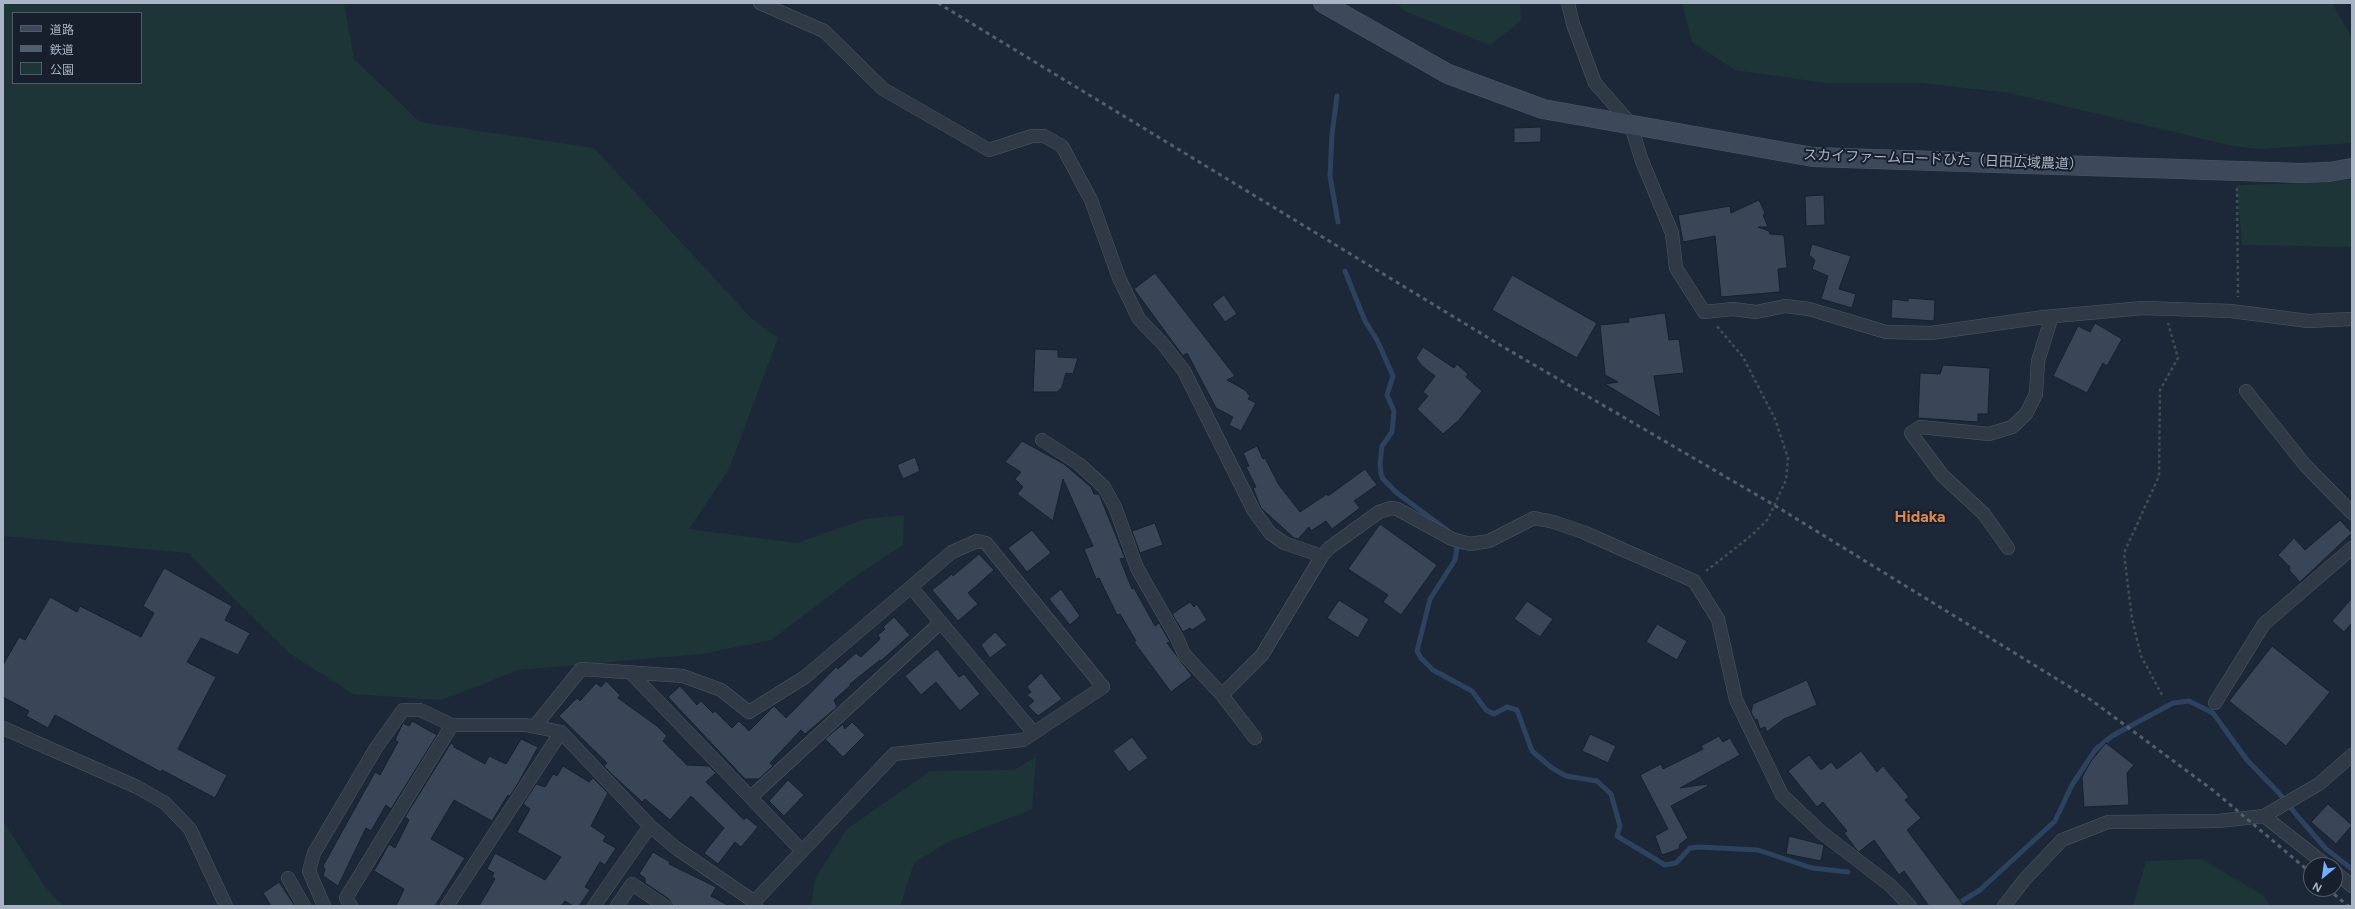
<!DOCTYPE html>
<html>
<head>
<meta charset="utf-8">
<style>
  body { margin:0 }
  #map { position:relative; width:2355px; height:909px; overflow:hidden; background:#1c2837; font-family:Figtree,"Noto Sans JP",sans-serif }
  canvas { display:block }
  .frame { position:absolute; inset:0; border:4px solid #a9b4c5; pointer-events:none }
  .legend { position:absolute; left:12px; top:12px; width:130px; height:72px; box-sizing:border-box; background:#161f2b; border:1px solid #515b69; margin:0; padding:5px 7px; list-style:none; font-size:12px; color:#a9b4c5 }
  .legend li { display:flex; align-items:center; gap:8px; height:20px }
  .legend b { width:20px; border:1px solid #515b69 }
  .north { position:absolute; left:2303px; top:857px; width:40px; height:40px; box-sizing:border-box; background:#161f2b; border:1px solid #515b69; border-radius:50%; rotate:209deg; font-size:11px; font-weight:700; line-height:16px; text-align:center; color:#a9b4c5 }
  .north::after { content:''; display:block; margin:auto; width:14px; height:18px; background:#74adff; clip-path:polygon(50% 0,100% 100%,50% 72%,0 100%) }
</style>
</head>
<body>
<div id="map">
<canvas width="2355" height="909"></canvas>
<div class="frame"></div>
<ul class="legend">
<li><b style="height:5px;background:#3d495b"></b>道路</li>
<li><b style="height:5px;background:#515e6f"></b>鉄道</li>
<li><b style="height:11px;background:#1e3538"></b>公園</li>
</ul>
<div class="north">N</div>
</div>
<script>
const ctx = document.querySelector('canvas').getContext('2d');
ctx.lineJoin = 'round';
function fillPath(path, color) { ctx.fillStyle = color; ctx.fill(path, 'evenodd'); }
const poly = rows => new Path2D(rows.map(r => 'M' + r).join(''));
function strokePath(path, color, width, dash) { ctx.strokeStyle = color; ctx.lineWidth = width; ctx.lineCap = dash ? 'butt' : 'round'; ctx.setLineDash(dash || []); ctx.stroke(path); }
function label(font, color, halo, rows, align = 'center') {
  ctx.font = font + ' Figtree,"Noto Sans JP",sans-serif'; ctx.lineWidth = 4; ctx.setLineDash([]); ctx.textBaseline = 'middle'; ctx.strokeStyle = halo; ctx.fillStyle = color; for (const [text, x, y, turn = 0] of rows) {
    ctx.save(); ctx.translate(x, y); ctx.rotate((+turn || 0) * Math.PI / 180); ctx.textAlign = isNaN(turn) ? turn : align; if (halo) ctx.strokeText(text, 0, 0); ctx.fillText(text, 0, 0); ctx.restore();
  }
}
const green = poly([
  [3,3,344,3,354,59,420,122,594,148,752,319,778,338,729,469,689,529,797,543,865,519,904,515,903,545,849,581,771,640,701,654,519,670,441,700,353,694,289,653,188,553,3,536],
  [13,13,141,13,141,83,13,83],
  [1397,3,1520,3,1521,21,1490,45,1404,11],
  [1682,3,2332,3,2352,38,2352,143,2259,149,2233,146,2009,93,1921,83,1827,83,1735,70,1692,42],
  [2352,179,2352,247,2242,245,2237,185,2317,183],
  [1036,757,1032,809,946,843,914,863,900,906,811,906,815,879,847,829,930,771,1014,770],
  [3,821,46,888,63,906,3,906],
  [2202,859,2264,896,2270,906,2133,906,2146,861]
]);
const stream = poly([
  [1337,96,1332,134,1330,176,1338,222],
  [1345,271,1365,321,1377,340,1393,376,1387,395,1394,411,1392,432,1382,446,1380,464,1381,474,1383,479,1397,493,1447,530],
  [1458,541,1455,560,1430,599,1417,651,1421,658,1433,670,1472,691,1486,710,1494,714,1507,707,1517,710,1532,751,1552,768,1566,776,1597,781,1611,794,1620,826,1617,836,1665,865,1676,863,1690,848,1699,847,1758,850,1812,868,1848,872],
  [1954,906,1980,890,2055,821,2072,785,2096,749,2112,736,2173,703,2189,701,2213,713,2247,760,2278,792,2300,819,2326,849,2352,869]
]);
const building = poly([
  [1541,127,1541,142,1514,143,1514,128,1541,127],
  [1824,195,1825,225,1806,226,1805,196,1824,195],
  [1759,200,1765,213,1763,215,1768,227,1758,227,1769,231,1770,234,1784,235,1787,268,1778,269,1780,292,1721,297,1715,236,1683,242,1678,215,1730,206,1731,213,1759,200],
  [1812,244,1851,256,1839,289,1856,294,1852,308,1821,299,1828,276,1812,269,1815,260,1809,255,1812,244],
  [1155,273,1235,376,1227,380,1245,390,1250,396,1248,399,1256,403,1241,431,1229,425,1233,417,1216,408,1187,353,1183,356,1134,289,1155,273],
  [1512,275,1597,323,1577,358,1492,310,1512,275],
  [1224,295,1237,314,1225,322,1212,304,1224,295],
  [1908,298,1935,300,1934,321,1891,318,1892,299,1908,301,1908,298],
  [1665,313,1669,340,1679,339,1684,373,1654,376,1661,418,1605,384,1618,382,1605,375,1600,325,1629,322,1628,318,1665,313],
  [2095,323,2122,339,2107,366,2103,363,2087,393,2053,376,2078,326,2090,332,2095,323],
  [1423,347,1454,368,1457,364,1468,374,1466,377,1482,391,1459,420,1443,434,1417,409,1428,396,1423,392,1435,376,1422,366,1416,358,1423,347],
  [1035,349,1058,350,1058,357,1078,358,1073,374,1066,373,1062,387,1057,392,1033,392,1035,349],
  [1943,365,1990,368,1988,414,1978,414,1978,422,1918,418,1920,373,1940,374,1943,365],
  [1022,441,1064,464,1091,487,1094,494,1099,494,1125,558,1120,559,1132,589,1134,588,1155,626,1159,623,1170,642,1167,643,1192,676,1171,692,1134,642,1136,641,1120,614,1117,615,1099,578,1096,579,1084,549,1093,546,1063,479,1053,521,1017,494,1023,487,1015,479,1021,472,1005,462,1022,441],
  [1257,446,1263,459,1265,458,1279,485,1300,512,1327,494,1328,496,1365,469,1377,485,1354,501,1360,508,1332,529,1326,521,1311,531,1309,527,1298,539,1294,538,1261,508,1253,488,1256,487,1246,467,1249,466,1243,453,1257,446],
  [915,457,920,471,903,479,897,465,915,457],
  [2340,520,2352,533,2300,582,2289,570,2290,567,2278,555,2294,538,2305,550,2340,520],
  [1155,523,1163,545,1140,553,1132,531,1155,523],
  [1380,524,1437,565,1401,615,1383,602,1388,595,1348,569,1380,524],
  [1032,530,1051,553,1027,572,1008,548,1032,530],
  [979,554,994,570,968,593,978,604,958,621,932,590,952,574,953,576,979,554],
  [164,568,232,606,225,620,250,633,238,655,201,638,187,662,216,677,178,749,227,775,215,798,162,770,161,772,55,715,48,728,26,716,29,711,3,697,3,665,19,637,25,640,50,597,77,612,80,606,141,637,154,613,143,606,164,568],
  [1061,589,1080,616,1070,625,1049,599,1061,589],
  [2352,598,2352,623,2344,632,2332,621,2352,598],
  [1339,600,1369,619,1358,638,1327,618,1339,600],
  [1527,601,1553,619,1540,637,1514,619,1527,601],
  [1190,602,1194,607,1197,604,1207,620,1192,630,1190,628,1183,632,1172,614,1190,602],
  [894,617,910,635,881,661,880,660,850,684,851,685,834,700,837,707,805,734,801,730,770,763,773,766,759,779,745,779,668,697,680,686,697,705,701,701,713,713,715,711,732,728,739,721,749,731,774,706,786,718,836,667,838,669,856,653,861,657,880,639,878,635,885,629,883,627,894,617],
  [1657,624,1687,641,1677,660,1646,642,1657,624],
  [995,632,1007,645,990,658,981,645,995,632],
  [2272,646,2330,692,2286,746,2229,701,2272,646],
  [937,649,959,677,964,674,980,694,960,711,936,682,921,695,905,676,937,649],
  [1041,673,1062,699,1038,716,1028,706,1034,701,1027,695,1031,692,1027,687,1041,673],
  [1807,680,1817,705,1784,719,1767,732,1765,727,1760,729,1757,719,1755,720,1751,712,1753,704,1807,680],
  [606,681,620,695,618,698,657,726,667,736,663,741,687,765,709,766,716,773,706,782,744,820,746,817,758,827,741,847,735,842,718,864,704,853,724,828,691,796,670,820,645,799,642,802,616,778,604,766,607,763,559,716,577,698,580,701,596,683,601,687,606,681],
  [412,721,437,735,391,809,386,805,371,831,366,828,338,886,323,876,325,869,323,866,375,772,380,775,398,742,395,740,403,723,409,726,412,721],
  [852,722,865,735,843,757,825,739,843,724,845,729,852,722],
  [1590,734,1616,746,1608,763,1582,751,1590,734],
  [1719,736,1723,742,1730,738,1740,755,1680,788,1707,784,1708,786,1671,806,1688,838,1680,844,1679,849,1662,855,1655,836,1668,829,1640,775,1661,764,1663,769,1703,749,1701,746,1719,736],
  [1132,737,1148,758,1129,772,1113,751,1132,737],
  [521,739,538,747,520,780,510,796,508,795,492,821,454,800,431,839,465,858,435,906,396,906,404,889,374,871,389,844,395,848,409,820,405,817,451,743,454,745,454,747,485,764,489,756,506,764,521,739],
  [2106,743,2134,765,2127,773,2129,805,2084,807,2082,777,2091,761,2106,743],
  [1861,751,1877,772,1883,766,1909,797,1905,800,1921,818,1907,830,1964,906,1929,906,1904,871,1899,875,1874,840,1859,852,1856,849,1844,833,1847,831,1823,802,1817,807,1788,771,1809,755,1821,770,1831,762,1837,769,1861,751],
  [563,766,589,782,593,778,608,793,591,826,606,836,603,841,616,848,605,865,600,862,585,887,590,890,579,906,573,906,565,901,561,906,479,906,495,879,492,877,494,873,487,869,495,853,545,880,561,857,517,832,530,809,523,804,536,784,545,787,553,774,557,776,563,766],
  [788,780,804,795,784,816,769,801,788,780],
  [2328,804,2352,825,2336,844,2311,822,2328,804],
  [1789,836,1824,845,1821,861,1786,854,1789,836],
  [653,852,670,862,669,864,716,887,711,896,729,906,673,906,669,899,645,883,645,878,639,874,653,852],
  [279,882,295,906,271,906,263,893,279,882]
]);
const path = poly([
  [2237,188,2238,297],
  [1706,571,1752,535,1768,519,1786,480,1788,458,1775,419,1743,357,1716,325],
  [2162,695,2141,656,2132,619,2124,553,2159,476,2160,390,2178,358,2168,323]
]);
const street = poly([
  [760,3,824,31,883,89,989,150,1032,136,1044,136,1062,146,1091,200,1119,278,1139,319,1163,344,1184,371,1254,511,1270,533,1284,543,1322,556],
  [1568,3,1573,24,1595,83,1630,123,1642,161,1672,233,1676,268,1704,312,1733,309,1756,312,1785,306,1809,309,1886,332,1931,333,2044,317,2143,308,2231,311,2308,321,2352,319],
  [2246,391,2305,465,2352,513],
  [1042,440,1079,464,1104,487,1115,507,1137,568,1177,638,1184,654,1222,695,1255,738],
  [2008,548,1984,514,1942,475,1911,433,1920,427,1989,434,2012,427,2026,414,2036,394,2038,361,2052,316],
  [911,587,1034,733],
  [631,673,802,851],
  [1222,695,1262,655,1322,556,1329,548,1379,512,1391,508,1397,509,1452,539,1470,544,1489,541,1534,518,1554,522,1583,532,1694,581,1718,619,1736,700,1782,795,1821,832,1891,886,1910,906],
  [2215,703,2264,624,2352,548],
  [535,726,581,669,683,676,721,690,749,712,805,677,952,552,977,541,986,543,1103,687,1023,740,894,754,753,903],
  [3,728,137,787,165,803,190,829,226,906],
  [751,797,941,622],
  [2264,816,2326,865],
  [2335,872,2352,886],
  [288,878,304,906],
  [324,906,309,871,314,853,376,748,403,710,420,710,452,725,526,725,561,732,650,826,676,848,749,898,756,906],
  [351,906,346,898,452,725],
  [447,906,561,732],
  [594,906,650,826],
  [617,906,632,884,665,906],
  [2004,906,2025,879,2062,840,2108,822,2218,821,2264,816,2319,784,2352,755]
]);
const secondary = poly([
  [1323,3,1448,74,1543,109,1813,157,2301,173,2329,172,2352,168]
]);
const rail = poly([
  [938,3,1500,345,1774,505,2091,700,2214,791,2311,873],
  [2328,889,2348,906]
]);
const streetNames = [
  ["スカイファームロードひた（日田広域農道）",1943,160,2]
];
const quarterNames = [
  ["Hidaka",1920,517]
];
fillPath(green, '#1e3538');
strokePath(stream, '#2c425e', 5);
fillPath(building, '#384658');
strokePath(building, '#18212d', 1);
strokePath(street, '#4d5765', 14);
strokePath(secondary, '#4d5765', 20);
strokePath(path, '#395152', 2.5, [3, 3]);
strokePath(street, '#303a47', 13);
strokePath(secondary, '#3d495b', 19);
strokePath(rail, '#515e6f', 3, [4, 4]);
label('14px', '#a9b4c5', '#161f2b', streetNames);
label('bold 16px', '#de884b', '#161f2b', quarterNames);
</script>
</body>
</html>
